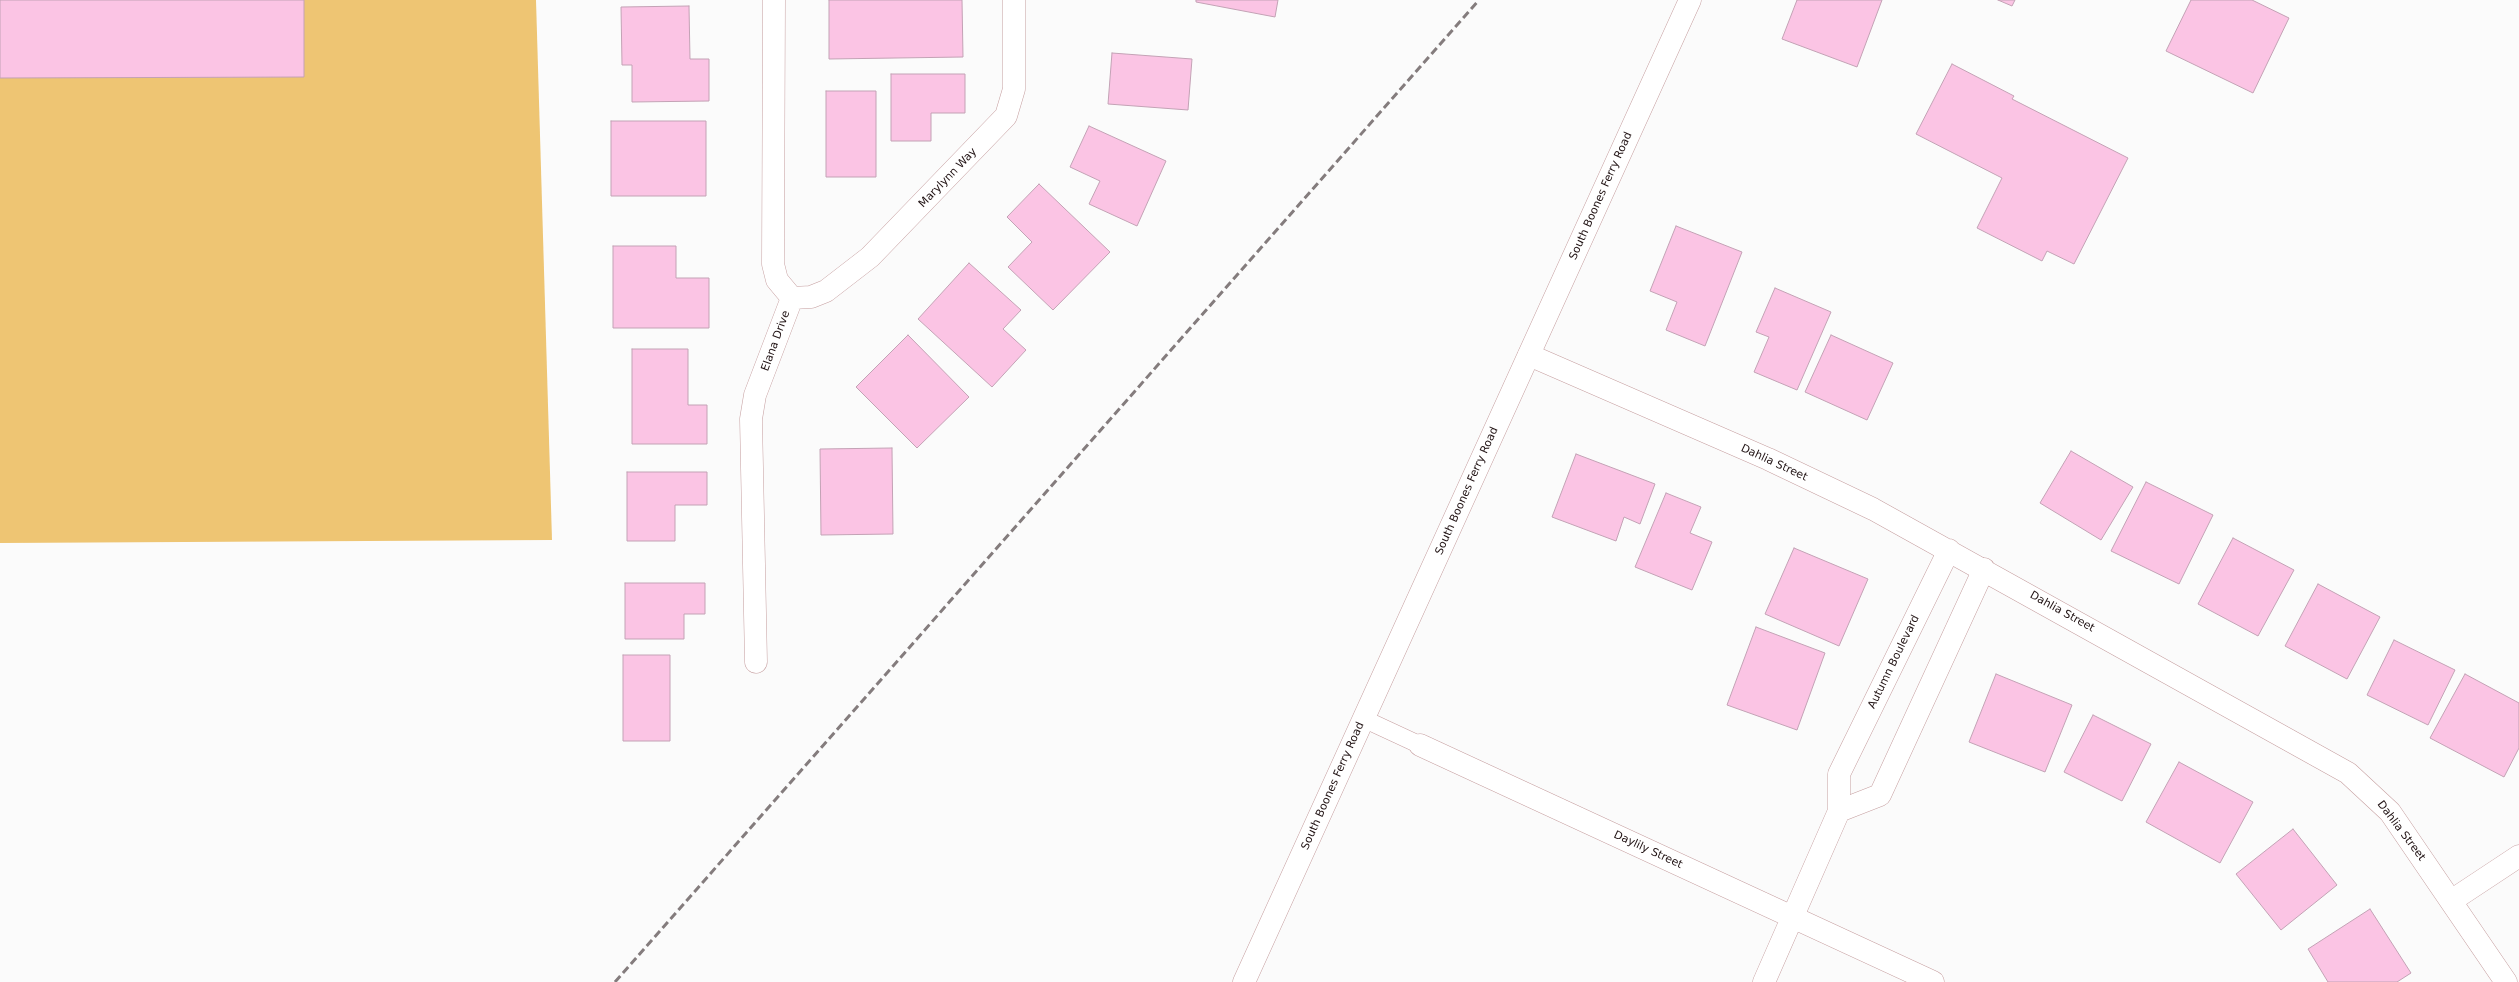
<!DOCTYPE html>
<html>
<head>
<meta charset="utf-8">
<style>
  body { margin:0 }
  canvas { display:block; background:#fbfbfb }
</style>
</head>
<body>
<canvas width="2519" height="982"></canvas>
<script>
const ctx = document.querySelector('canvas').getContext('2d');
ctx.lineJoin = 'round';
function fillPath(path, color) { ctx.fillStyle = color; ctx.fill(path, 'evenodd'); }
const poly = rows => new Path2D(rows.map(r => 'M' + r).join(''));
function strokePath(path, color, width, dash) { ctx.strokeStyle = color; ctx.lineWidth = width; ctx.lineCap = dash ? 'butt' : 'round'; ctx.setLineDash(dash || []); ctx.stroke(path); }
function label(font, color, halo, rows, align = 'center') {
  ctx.font = font + ' "DejaVu Sans",sans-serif'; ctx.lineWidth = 3.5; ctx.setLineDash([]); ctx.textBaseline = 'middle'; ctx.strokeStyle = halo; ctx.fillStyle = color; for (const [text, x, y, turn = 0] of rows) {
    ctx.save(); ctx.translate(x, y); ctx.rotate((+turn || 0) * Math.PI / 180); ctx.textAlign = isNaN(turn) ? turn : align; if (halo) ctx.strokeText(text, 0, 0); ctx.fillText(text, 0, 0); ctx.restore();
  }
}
const green = poly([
  [0,0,536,0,552,540,0,543]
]);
const building = poly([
  [0,0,304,0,304,77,0,78,0,0],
  [829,0,962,0,963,57,829,59,829,0],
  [1196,0,1278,0,1275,17,1196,2,1196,0],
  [1797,0,1882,0,1857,67,1782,39,1797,0],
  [1998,0,2015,0,2012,6,1998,0],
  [2191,0,2252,0,2289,18,2253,93,2166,51,2191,0],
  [689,6,690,59,709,59,709,101,632,102,632,65,622,65,621,7,689,6],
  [1112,53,1192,59,1188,110,1108,104,1112,53],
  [1952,64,2014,96,2012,99,2128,158,2074,264,2047,251,2042,261,1977,228,2002,178,1916,134,1952,64],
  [891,74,965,74,965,113,931,113,931,141,891,141,891,74],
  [826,91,876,91,876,177,826,177,826,91],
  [611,121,706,121,706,196,611,196,611,121],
  [1089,126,1166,161,1137,226,1089,204,1100,181,1070,167,1089,126],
  [1039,184,1110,252,1053,310,1008,267,1032,242,1007,217,1039,184],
  [1676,226,1742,252,1705,346,1666,330,1677,302,1650,291,1676,226],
  [613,246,676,246,676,278,709,278,709,328,613,328,613,246],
  [969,263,1021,310,1003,329,1026,350,992,387,918,319,969,263],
  [1775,288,1831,312,1797,390,1754,372,1769,337,1756,332,1775,288],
  [908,335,969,397,917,448,856,387,908,335],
  [1831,335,1893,363,1867,420,1805,392,1831,335],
  [632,349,688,349,688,405,707,405,707,444,632,444,632,349],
  [892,448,893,534,821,535,820,449,892,448],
  [2071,451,2133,487,2101,540,2040,503,2071,451],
  [1576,454,1655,484,1640,524,1624,517,1616,541,1552,517,1576,454],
  [627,472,707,472,707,505,675,505,675,541,627,541,627,472],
  [2146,482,2213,515,2179,584,2111,551,2146,482],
  [1666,493,1701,507,1690,533,1712,542,1692,590,1635,567,1666,493],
  [2233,538,2294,570,2258,636,2198,604,2233,538],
  [1794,548,1868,579,1839,646,1765,614,1794,548],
  [625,583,705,583,705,614,684,614,684,639,625,639,625,583],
  [2318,584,2380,617,2347,679,2285,646,2318,584],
  [1756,627,1825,653,1797,730,1727,705,1756,627],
  [2394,640,2455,670,2428,725,2367,695,2394,640],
  [623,655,670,655,670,741,623,741,623,655],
  [1996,674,2072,705,2045,772,1969,742,1996,674],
  [2465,674,2519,703,2519,748,2504,777,2430,738,2465,674],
  [2093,715,2151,744,2122,801,2064,772,2093,715],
  [2179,762,2253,802,2220,863,2146,822,2179,762],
  [2293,829,2337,885,2281,930,2236,874,2293,829],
  [2370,909,2411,973,2397,982,2328,982,2308,949,2370,909]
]);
const lane = poly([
  [1364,719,1420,745]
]);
const street = poly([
  [792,298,811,297,826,291,870,257,1006,116,1014,89,1014,0],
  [1529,355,1768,459,1873,509,2348,773,2390,812,2506,982],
  [756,662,751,419,755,395,792,298,777,280,773,264,774,0],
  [1420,745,1933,982],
  [1839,811,1880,795,1984,569],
  [2451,901,2519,856],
  [1764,982,1839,811,1839,774,1949,550]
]);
const secondary = poly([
  [1244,982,1690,0]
]);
const rail = poly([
  [615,982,1479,0]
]);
const streetNames = [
  ["Marylynn Way",948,178,-46],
  ["South Boones Ferry Road",1601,196,-66],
  ["Elana Drive",776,341,-70],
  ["Dahlia Street",1774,463,25],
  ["South Boones Ferry Road",1467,491,-66],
  ["Dahlia Street",2062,612,29],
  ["Autumn Boulevard",1894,662,-64],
  ["South Boones Ferry Road",1333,786,-66],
  ["Dahlia Street",2401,831,53],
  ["Daylily Street",1648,850,25]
];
fillPath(green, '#eec573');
fillPath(building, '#fbc4e4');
strokePath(building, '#c3a2b5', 1);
strokePath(lane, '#c69fa0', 18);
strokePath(street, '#c69fa0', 23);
strokePath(secondary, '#c69fa0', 23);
strokePath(lane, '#fff', 17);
strokePath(street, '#fff', 22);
strokePath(secondary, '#fff', 22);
strokePath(rail, '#847c7d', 3, [8, 4]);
label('11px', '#201213', '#fff', streetNames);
</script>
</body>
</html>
